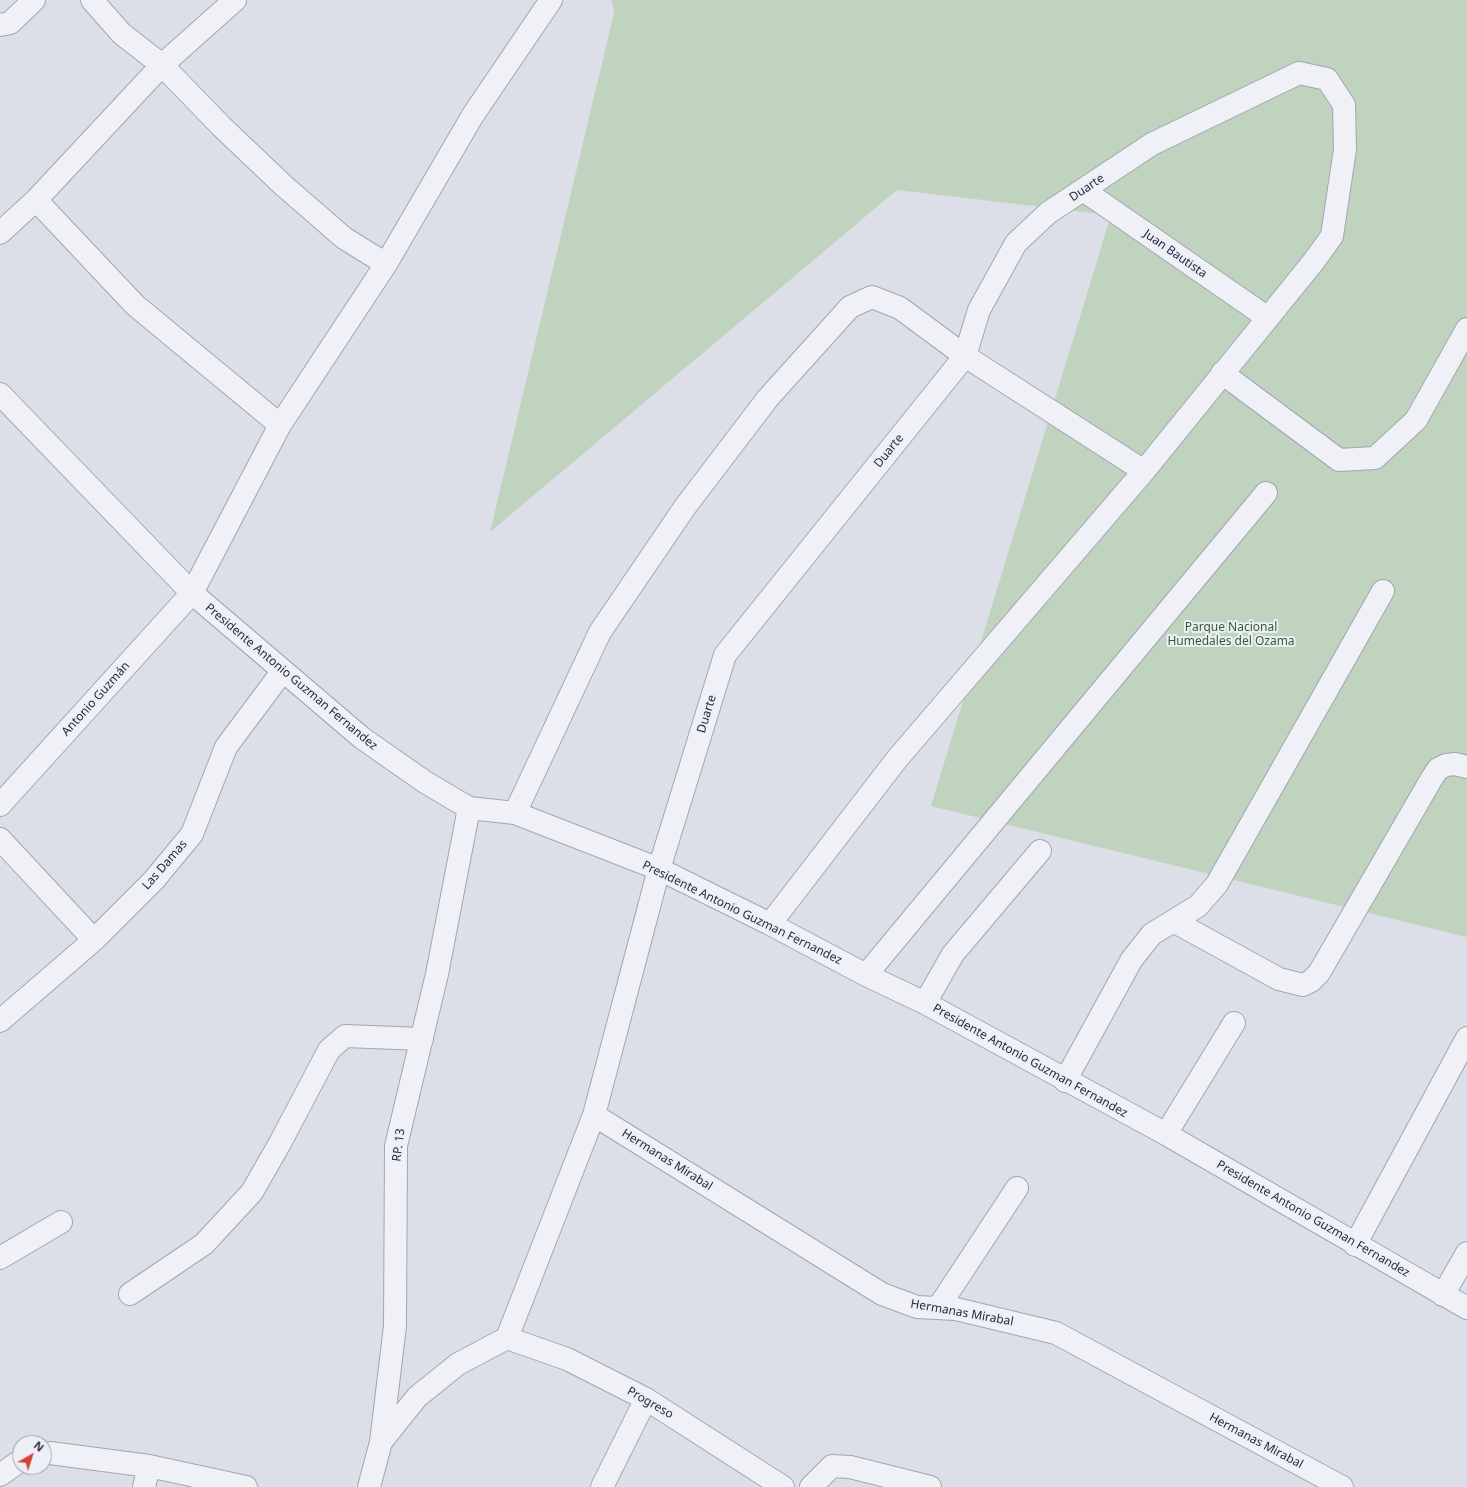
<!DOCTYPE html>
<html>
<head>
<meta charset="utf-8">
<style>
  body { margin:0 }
  #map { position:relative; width:1467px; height:1487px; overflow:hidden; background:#dddfe8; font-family:"Noto Sans",sans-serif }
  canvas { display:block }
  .north { position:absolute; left:12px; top:1435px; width:40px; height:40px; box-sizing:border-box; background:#edeff6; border:1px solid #9da0ad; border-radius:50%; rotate:39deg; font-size:11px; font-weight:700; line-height:16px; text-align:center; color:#252a40 }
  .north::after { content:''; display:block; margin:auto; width:14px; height:18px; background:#d94037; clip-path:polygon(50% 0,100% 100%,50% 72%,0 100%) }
</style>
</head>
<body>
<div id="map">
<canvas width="1467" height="1487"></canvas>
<div class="north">N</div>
</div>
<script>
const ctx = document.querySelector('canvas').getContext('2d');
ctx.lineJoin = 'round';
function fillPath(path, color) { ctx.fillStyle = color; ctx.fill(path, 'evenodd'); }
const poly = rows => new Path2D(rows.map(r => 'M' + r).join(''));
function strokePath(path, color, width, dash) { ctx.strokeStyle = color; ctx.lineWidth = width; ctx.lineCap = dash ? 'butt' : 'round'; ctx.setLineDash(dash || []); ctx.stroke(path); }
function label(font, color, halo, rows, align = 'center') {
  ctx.font = font + ' "Noto Sans",sans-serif'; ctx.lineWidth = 4; ctx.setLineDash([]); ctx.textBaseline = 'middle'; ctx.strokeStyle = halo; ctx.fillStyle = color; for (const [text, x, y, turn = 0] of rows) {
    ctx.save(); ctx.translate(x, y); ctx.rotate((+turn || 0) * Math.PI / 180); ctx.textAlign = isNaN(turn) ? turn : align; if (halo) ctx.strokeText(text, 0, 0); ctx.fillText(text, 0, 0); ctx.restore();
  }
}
const green = poly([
  [612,0,1467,0,1467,937,931,806,1111,215,897,190,490,532,614,13]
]);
const minor = poly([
  [92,0,122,34,162,65,221,126,283,185,344,238,386,264],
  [0,25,10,23,34,0],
  [1083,190,1268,318],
  [36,200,135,305,280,425],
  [0,233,36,200,162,65,235,0],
  [1222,373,1339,460,1375,458,1416,420,1467,329],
  [0,394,192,593,362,738,425,782,469,808,515,813,659,869,770,924,866,975,925,1003,1166,1134,1467,1308],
  [0,805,192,593,280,425,386,264,473,115,551,0],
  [515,813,600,632,685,507,768,398,850,307,872,297,900,308,965,356,1144,471],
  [0,839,94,940],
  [1175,922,1279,979,1303,985,1311,981,1319,973,1432,778,1438,769,1446,765,1455,764,1467,767],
  [866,975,1266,493],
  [925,1003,953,954,1040,851],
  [0,1021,94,940,154,880,192,834,226,747,282,672],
  [1065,1081,1132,959,1152,934,1198,906,1217,884,1383,591],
  [594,1115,882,1294,917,1307,956,1309,1056,1333,1342,1487],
  [1166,1134,1234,1023],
  [1355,1245,1467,1038],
  [0,1258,61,1222],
  [130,1294,204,1244,252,1192,280,1143,329,1050,345,1036,422,1039],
  [1443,1295,1467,1253],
  [938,1308,1017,1188],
  [507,1338,567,1359,646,1399,783,1487],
  [381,1442,417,1397,458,1364,507,1338,594,1115,659,869,725,655,965,356,979,310,1016,243,1048,213,1152,144,1299,73,1327,79,1344,105,1345,149,1332,236,1314,261,1144,471,897,759,770,924],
  [44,1454,50,1453,149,1466,246,1487],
  [0,1475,20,1461],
  [144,1487,149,1466],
  [369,1487,381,1442,395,1326,396,1146,437,974,469,808],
  [602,1487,646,1399],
  [811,1487,832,1466,850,1467,930,1487]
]);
const streetNames = [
  ["Duarte",1087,188,-34],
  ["Juan Bautista",1175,254,35],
  ["Duarte",889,451,-51],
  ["Presidente Antonio Guzman Fernandez",291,677,40],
  ["Antonio Guzmán",96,699,-48],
  ["Duarte",707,714,-73],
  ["Las Damas",165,865,-49],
  ["Presidente Antonio Guzman Fernandez",742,913,26],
  ["Presidente Antonio Guzman Fernandez",1030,1061,29],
  ["RP. 13",399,1145,-83],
  ["Hermanas Mirabal",667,1160,32],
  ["Presidente Antonio Guzman Fernandez",1313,1219,30],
  ["Hermanas Mirabal",962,1313,10],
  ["Progreso",650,1403,30],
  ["Hermanas Mirabal",1256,1441,28]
];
const parkNames = [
  ["Parque Nacional",1231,628],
  ["Humedales del Ozama",1231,642]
];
fillPath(green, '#bfd3be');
strokePath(minor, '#a2a5b2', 24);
strokePath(minor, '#f0f1f6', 22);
label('12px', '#252a40', '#edeff6', streetNames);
label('12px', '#325d32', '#edeff6', parkNames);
</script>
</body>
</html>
